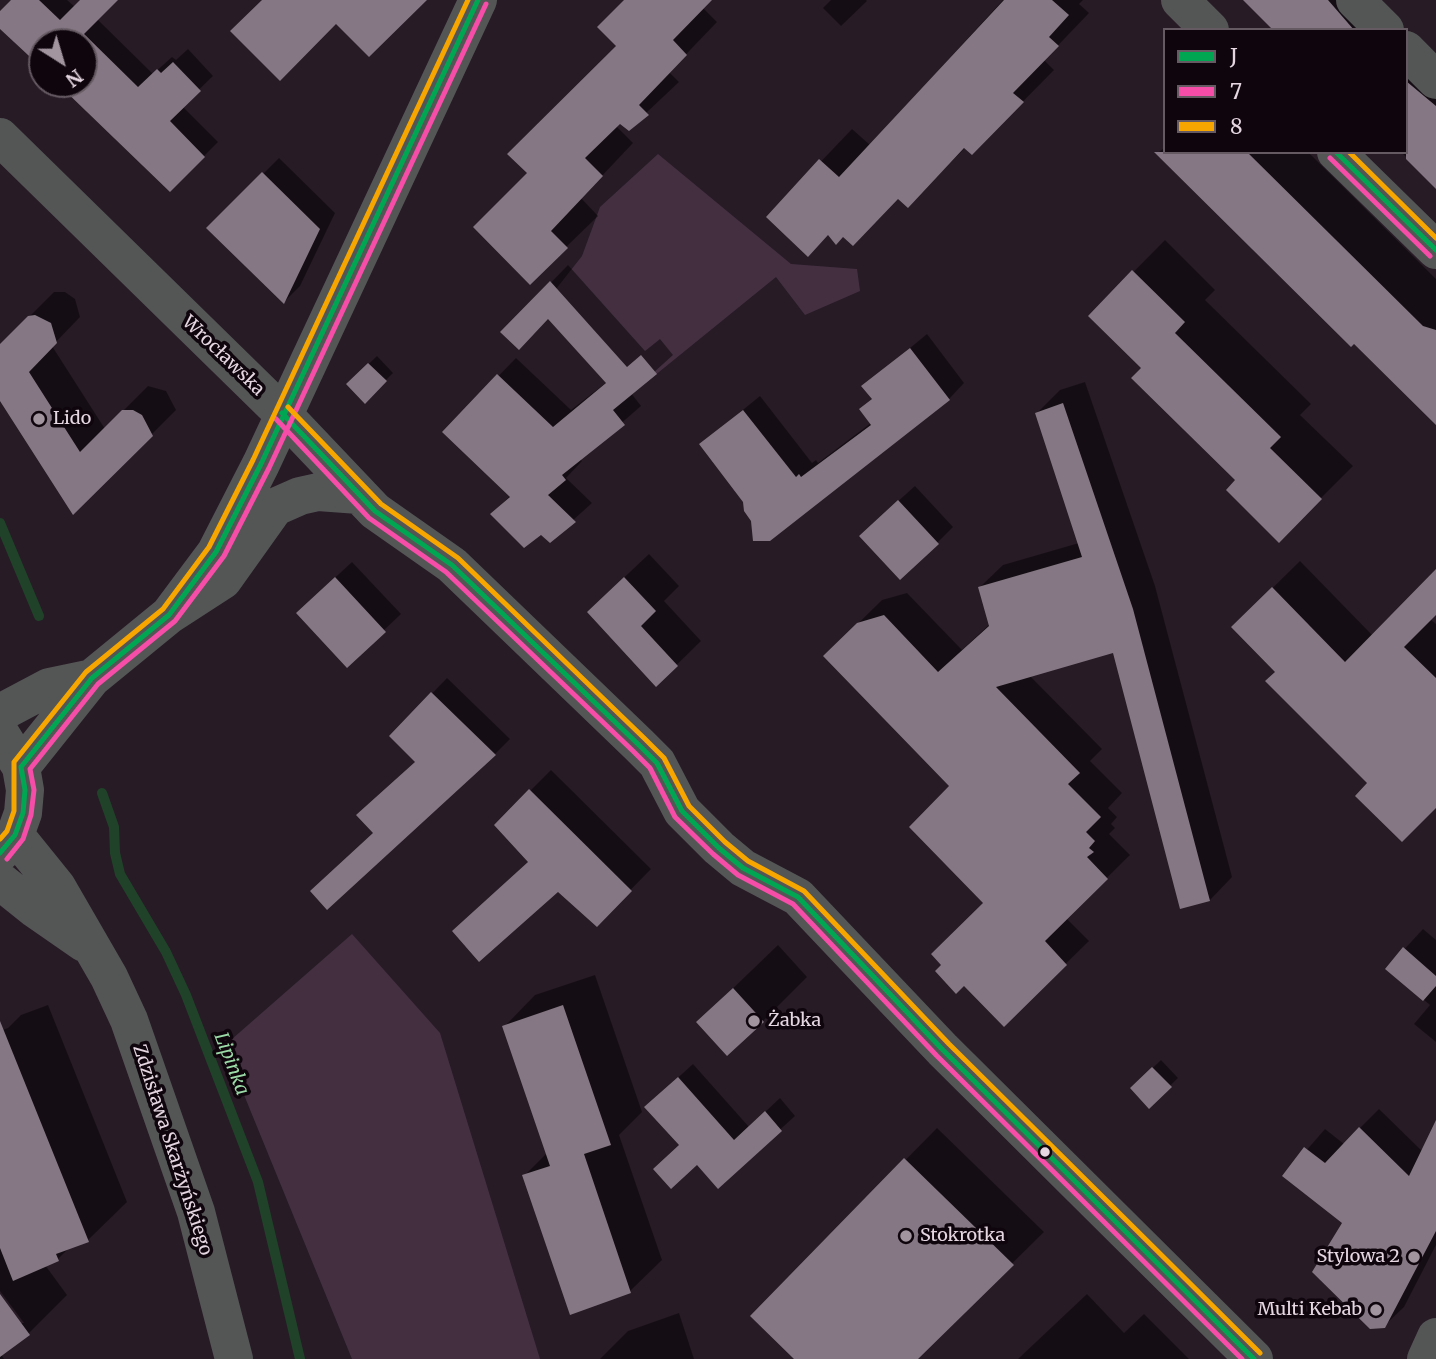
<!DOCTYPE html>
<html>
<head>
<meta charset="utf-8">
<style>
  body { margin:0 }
  #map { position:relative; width:1436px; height:1359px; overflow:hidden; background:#271b26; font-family:Merriweather,serif }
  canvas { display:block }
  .legend { position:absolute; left:1163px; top:28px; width:245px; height:126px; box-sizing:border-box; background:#0f060d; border:2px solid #655962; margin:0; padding:9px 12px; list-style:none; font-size:21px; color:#e5d6e2 }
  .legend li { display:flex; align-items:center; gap:14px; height:35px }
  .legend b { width:35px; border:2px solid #655962 }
  .north { position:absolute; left:28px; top:28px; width:70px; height:70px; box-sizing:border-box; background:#0f060d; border:2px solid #655962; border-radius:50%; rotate:143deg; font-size:19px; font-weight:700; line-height:28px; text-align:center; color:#e5d6e2 }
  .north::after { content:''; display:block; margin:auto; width:24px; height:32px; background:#a295a0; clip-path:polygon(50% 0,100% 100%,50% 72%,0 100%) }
</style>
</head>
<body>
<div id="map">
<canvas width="1436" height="1359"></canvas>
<ul class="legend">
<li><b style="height:9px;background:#00a651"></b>J</li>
<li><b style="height:9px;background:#f54da8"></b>7</li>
<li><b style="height:9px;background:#f7a600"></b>8</li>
</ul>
<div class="north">N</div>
</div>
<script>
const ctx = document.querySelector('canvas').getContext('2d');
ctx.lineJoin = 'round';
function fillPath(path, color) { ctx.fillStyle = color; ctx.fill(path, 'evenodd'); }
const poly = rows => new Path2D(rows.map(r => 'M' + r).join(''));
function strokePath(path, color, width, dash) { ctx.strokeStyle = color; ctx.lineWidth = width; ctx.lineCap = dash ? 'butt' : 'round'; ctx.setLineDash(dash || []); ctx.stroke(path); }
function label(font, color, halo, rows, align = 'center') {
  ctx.font = font + ' Merriweather,serif'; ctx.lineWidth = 7; ctx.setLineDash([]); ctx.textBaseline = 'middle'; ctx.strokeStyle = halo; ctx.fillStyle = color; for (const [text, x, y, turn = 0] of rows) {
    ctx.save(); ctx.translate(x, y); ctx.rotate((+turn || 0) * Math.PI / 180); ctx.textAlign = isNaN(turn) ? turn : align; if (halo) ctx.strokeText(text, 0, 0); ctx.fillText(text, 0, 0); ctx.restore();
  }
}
const green = poly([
  [658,154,791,264,857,269,860,291,805,315,776,277,643,385,556,289,582,256,600,207],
  [352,934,440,1033,540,1359,352,1359,224,1046]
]);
const shadow = poly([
  [13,0,67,0,75,7,82,0,115,0,97,19,153,74,172,57,176,60,188,49,213,76,182,106,218,142,170,190,62,84,84,84,84,42,42,42,42,66,0,26,0,13],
  [626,0,711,0,703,8,717,22,669,72,679,82,629,129,620,122,616,126,633,143,581,198,598,216,530,282,529,173,618,46],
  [831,0,866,0,867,1,841,26,823,8],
  [1003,0,1083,0,1079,4,1089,13,1044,60,1054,70,972,153,966,147,908,205,899,197,843,235,768,217,852,129,870,145],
  [1246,0,1361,0,1392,30,1277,30],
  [1406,41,1436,74,1436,186,1401,152,1406,152],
  [1165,147,1165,152,1308,152,1436,279,1436,424,1158,153],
  [279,158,335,213,300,286,284,302,209,228],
  [1165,240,1215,290,1205,300,1311,404,1300,415,1353,466,1279,540,1238,480,1143,367,1090,316],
  [568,265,645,351,660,339,673,355,631,393,641,406,580,459,582,461,566,478,592,503,550,541,541,532,492,514,511,495,444,432,516,358,571,410,607,382,549,317,503,332],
  [54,292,65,292,75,299,80,317,52,346,105,429,148,386,166,391,176,410,74,512,0,397,0,346],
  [927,334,964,383,949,399,753,520,745,501,701,444,760,396,812,463,816,460,818,463,871,423,861,409,873,398,864,386],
  [377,356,393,373,365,401,348,384],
  [1085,382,1155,586,1232,877,1210,900,1114,651,1029,675,1102,749,1090,761,1122,793,1108,808,1117,817,1111,824,1115,828,1109,834,1130,855,1066,918,1089,941,1004,1024,985,903,951,786,825,656,882,600,907,593,962,650,990,624,980,587,1003,565,1079,543,1037,413,1060,390],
  [915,486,953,527,937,543,877,520],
  [649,554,679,586,664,601,701,641,656,685,613,588],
  [1300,561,1373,636,1436,572,1436,613,1430,619,1436,624,1436,806,1369,783,1277,672,1233,627],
  [352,562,401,614,347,665,314,597],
  [447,678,510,739,495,754,374,832,417,762,391,736],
  [551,770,651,869,597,924,496,825],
  [1423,929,1436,940,1436,1042,1414,1024,1430,1005,1387,968],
  [778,945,807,977,763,1021,698,1022],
  [595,975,642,1112,619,1135,662,1260,630,1291,524,1176,547,1153,504,1027,535,995],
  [48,1005,127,1202,88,1240,70,1247,58,1259,45,1265,67,1295,29,1333,1,1354,4,1359,0,1359,0,1297,19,1323,24,1323,0,1291,0,1031,8,1028,21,1015],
  [1161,1060,1178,1078,1149,1106,1132,1088],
  [693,1064,749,1127,780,1098,795,1116,718,1186,681,1145,661,1093],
  [1379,1109,1423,1152,1436,1124,1436,1245,1404,1307,1384,1326,1345,1223,1284,1176,1325,1129,1344,1144],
  [937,1128,1044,1232,915,1359,797,1359,752,1316],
  [1087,1294,1124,1333,1144,1314,1189,1359,1018,1359],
  [679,1313,694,1359,600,1359,628,1331]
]);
const stream = poly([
  [0,523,39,616],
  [102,793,114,827,115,853,120,874,166,952,186,995,258,1182,300,1359]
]);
const building = poly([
  [11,0,39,0,60,20,80,0,118,0,84,34,138,87,157,69,161,73,173,62,201,91,170,121,205,157,170,192,58,84,84,84,84,42,42,42,42,68,0,29,0,11],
  [262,0,427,0,369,57,336,24,280,81,230,31],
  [624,0,712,0,673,40,687,55,639,105,649,115,629,131,620,124,585,158,603,176,551,231,568,248,530,285,473,227,527,173,507,154,616,46,597,27],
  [1004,0,1052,0,1069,15,1049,37,1059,46,1013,93,1024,102,972,155,964,148,908,208,898,199,853,246,843,237,836,245,828,235,808,257,766,217,819,159,839,177],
  [1243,0,1328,0,1354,30,1273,30],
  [1406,81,1436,106,1436,189,1406,159],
  [1154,152,1247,152,1423,326,1436,330,1436,425,1354,344,1351,347],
  [262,172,320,229,284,304,206,228],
  [1132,270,1185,322,1175,333,1281,437,1270,448,1322,499,1279,543,1226,490,1235,480,1131,378,1141,368,1088,316],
  [550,281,627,367,641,355,657,374,613,410,625,425,562,475,566,480,548,495,576,522,550,543,541,535,524,548,490,514,510,497,442,432,497,374,553,427,606,383,548,319,519,350,500,332],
  [35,315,51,323,57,343,29,372,80,452,122,410,133,410,142,415,153,436,73,515,0,401,0,344,28,316],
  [910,348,950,400,770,541,753,541,751,521,744,511,743,502,699,444,743,410,796,477,799,474,801,477,871,425,859,409,872,399,861,386],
  [368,363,387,381,365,404,346,384],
  [1063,403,1133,609,1210,901,1180,909,1113,653,996,687,1080,773,1068,784,1101,817,1086,832,1095,841,1089,848,1094,852,1087,857,1108,879,1045,941,1067,965,1004,1027,964,986,956,994,935,971,941,965,931,954,983,903,909,827,949,786,823,656,857,623,884,615,938,672,989,626,978,587,1082,557,1035,413],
  [898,500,939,544,900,580,859,536],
  [1436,569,1436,615,1404,647,1436,678,1436,808,1402,842,1355,796,1367,783,1265,681,1275,672,1231,627,1272,587,1345,662],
  [335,577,386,632,347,668,296,613],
  [624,577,656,611,641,626,678,666,656,687,587,612],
  [431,692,496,755,327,910,310,891,373,833,356,815,415,762,389,736],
  [529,789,632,891,597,927,558,892,479,962,452,931,528,862,494,825],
  [1403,947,1436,976,1436,986,1423,1001,1385,969],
  [733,988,764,1022,727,1056,696,1022],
  [563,1005,611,1145,584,1154,631,1293,570,1315,522,1175,550,1166,502,1026],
  [0,1021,89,1242,56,1254,59,1261,13,1281,0,1248],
  [1152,1067,1172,1087,1149,1109,1130,1088],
  [678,1077,734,1140,765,1111,782,1131,718,1189,697,1165,671,1189,653,1169,679,1145,644,1107],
  [1436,1120,1436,1231,1385,1328,1370,1329,1312,1272,1342,1223,1282,1176,1304,1147,1325,1163,1359,1127,1409,1176],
  [904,1158,1014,1265,918,1359,794,1359,750,1316],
  [0,1294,30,1335,0,1357]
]);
const minor = poly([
  [1180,0,1210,30],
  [1355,0,1385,30],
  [1406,50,1436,80],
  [0,137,282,413,375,511,452,565,639,745,657,763,682,811,719,848,743,868,798,897,943,1050,1254,1359],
  [1336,152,1436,250],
  [169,615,216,552,261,464,478,0],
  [0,713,49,687,92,678],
  [0,733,21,767,25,790,23,813,15,835,0,853],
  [21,767,92,678,169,615,223,580,275,507,300,496,318,492,359,495],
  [15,835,57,887,109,977,129,1020,196,1212,234,1359],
  [0,881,35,909,84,943],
  [1426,1359,1436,1337]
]);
const bus1 = poly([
  [1336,152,1436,250],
  [282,413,375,511,452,565,639,745,657,763,682,811,719,848,743,868,798,897,943,1050,1254,1359],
  [21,767,92,678,169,615,216,552,261,464,478,0],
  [0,853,15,835,23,813,25,790,21,767]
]);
const bus2 = poly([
  [1330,158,1430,256],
  [276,419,369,518,446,572,633,751,650,768,675,817,713,854,738,875,793,904,937,1056,1242,1359],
  [7,859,23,839,31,815,34,790,30,769,98,684,175,621,224,556,269,468,486,4]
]);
const bus3 = poly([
  [1349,152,1436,238],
  [288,407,381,504,458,558,645,739,664,758,689,806,725,842,748,861,804,891,949,1044,1260,1353],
  [0,839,7,831,14,811,14,762,86,672,163,609,209,547,253,460,468,0]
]);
const markers = [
  [39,419,7,"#a295a0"],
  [754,1021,7,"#a295a0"],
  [1045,1152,6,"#e5d6e2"],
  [906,1236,7,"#a295a0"],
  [1414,1257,7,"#a295a0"],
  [1376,1310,7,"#a295a0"]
];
const streetNames = [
  ["Wrocławska",223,356,44],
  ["Zdzisława Skarżyńskiego",172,1150,72]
];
const poiNames = [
  ["Lido",53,419],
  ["Żabka",768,1021],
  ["Stokrotka",920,1236],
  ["Stylowa 2",1400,1257,"right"],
  ["Multi Kebab",1362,1310,"right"]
];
const waterNames = [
  ["Lipinka",231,1064,69]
];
fillPath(green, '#442f41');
fillPath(shadow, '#0007');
strokePath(stream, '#204229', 10);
fillPath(building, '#857884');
strokePath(minor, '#545555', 38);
strokePath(bus1, '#00a651', 5);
strokePath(bus2, '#f54da8', 5);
strokePath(bus3, '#f7a600', 5);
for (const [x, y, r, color] of markers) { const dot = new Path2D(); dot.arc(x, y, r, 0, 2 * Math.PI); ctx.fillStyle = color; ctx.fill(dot); strokePath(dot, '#0f060d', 2.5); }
label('18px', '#e5d6e2', '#0f060d', streetNames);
label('18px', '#e5d6e2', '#0f060d', poiNames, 'left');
label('italic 19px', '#9bdba8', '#0f060d', waterNames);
</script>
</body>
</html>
